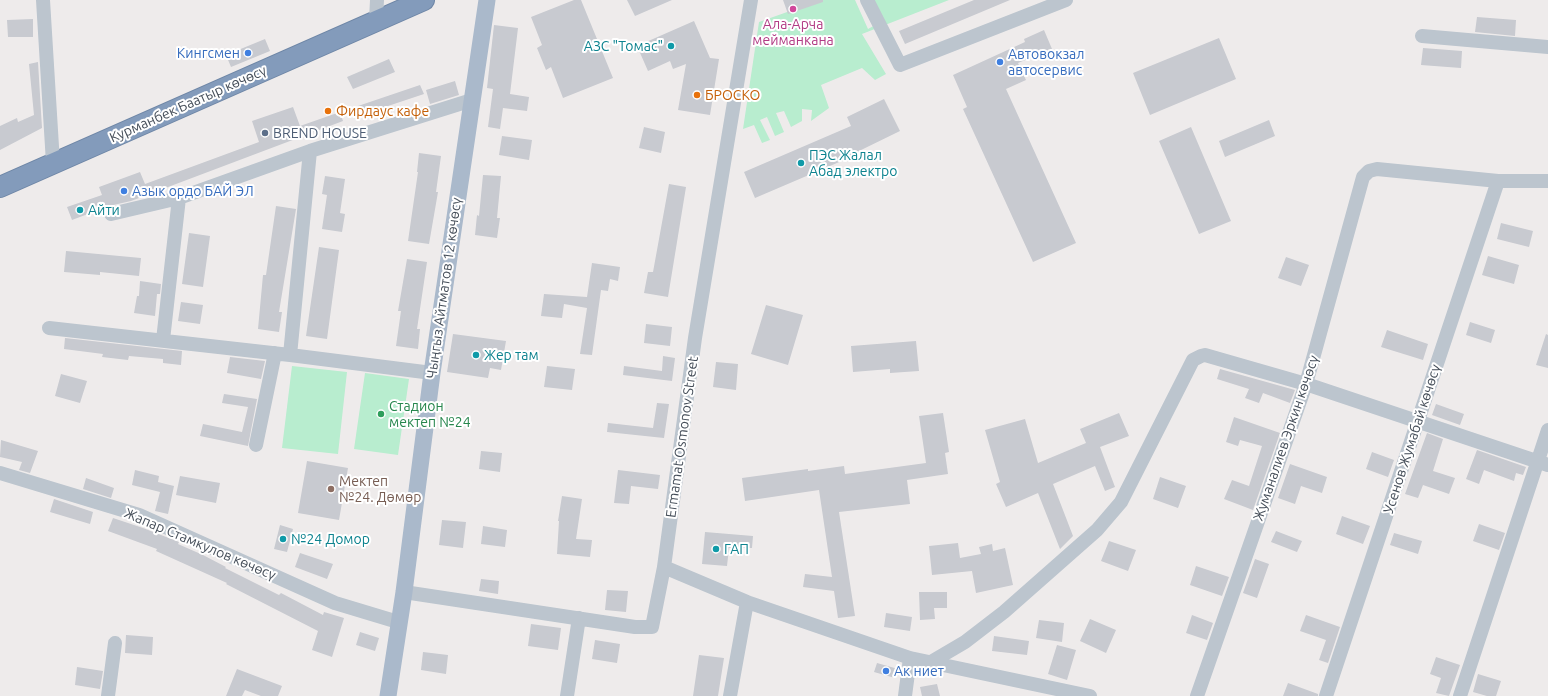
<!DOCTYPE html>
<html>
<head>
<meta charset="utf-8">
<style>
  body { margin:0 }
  canvas { display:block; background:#eeebeb }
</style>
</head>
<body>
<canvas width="1548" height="696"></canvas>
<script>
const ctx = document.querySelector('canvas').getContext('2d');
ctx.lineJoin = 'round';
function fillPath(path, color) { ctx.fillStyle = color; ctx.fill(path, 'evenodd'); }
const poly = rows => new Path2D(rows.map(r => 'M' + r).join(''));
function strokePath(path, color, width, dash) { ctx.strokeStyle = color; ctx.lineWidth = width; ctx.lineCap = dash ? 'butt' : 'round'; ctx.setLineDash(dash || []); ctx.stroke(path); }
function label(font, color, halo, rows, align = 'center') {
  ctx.font = font + ' Ubuntu,sans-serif'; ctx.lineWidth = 4; ctx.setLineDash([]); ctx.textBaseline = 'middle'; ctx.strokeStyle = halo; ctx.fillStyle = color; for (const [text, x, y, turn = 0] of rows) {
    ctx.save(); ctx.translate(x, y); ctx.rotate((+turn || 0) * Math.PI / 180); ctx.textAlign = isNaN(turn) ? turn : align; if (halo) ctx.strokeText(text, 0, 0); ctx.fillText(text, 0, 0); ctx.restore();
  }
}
const green = poly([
  [821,0,855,0,868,29,884,20,874,0,949,0,862,34,886,74,875,80,862,68,821,85,829,108,811,121,812,110,802,109,802,121,791,127,784,111,776,113,784,132,775,136,767,117,760,120,770,140,762,143,754,125,743,129,759,22],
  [292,366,347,372,338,454,282,448],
  [365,373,409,379,398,455,354,449]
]);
const building = poly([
  [574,0,581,0,613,78,563,98,551,67,546,70,537,48,542,45,531,17],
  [627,0,672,0,635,16],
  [783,0,823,0,823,2,788,14],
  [974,0,1010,0,905,44,899,31],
  [1477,17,1516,20,1515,36,1475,32],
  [33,19,33,37,8,37,7,20],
  [694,21,710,58,719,59,710,115,678,110,686,64,673,69,670,61,648,71,637,46],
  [494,25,518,28,510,94,529,97,527,111,503,108,500,129,488,127,493,89,487,88],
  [1044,30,1052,49,1018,63,1026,80,1006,89,1076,243,1033,262,963,109,967,107,953,75,1025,42,1024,39],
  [1219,38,1236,79,1150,115,1133,73],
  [265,39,270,51,231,67,226,55],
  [1423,48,1462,51,1461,68,1421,65],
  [389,59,395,72,353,89,347,77],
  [38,62,42,128,0,150,0,126,17,118,18,122,34,115,29,64],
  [455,81,459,95,430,104,426,90],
  [420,85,424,94,361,115,358,106],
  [884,99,900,131,857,152,858,154,755,198,744,172,851,126,847,117],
  [293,107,300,126,340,112,343,121,131,201,109,206,72,220,67,207,102,195,99,187,140,172,145,184,259,142,252,121],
  [1269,120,1275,136,1225,157,1219,141],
  [644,127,665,132,661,153,639,148],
  [1191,127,1231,221,1199,234,1159,141],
  [502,136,532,140,529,160,499,155],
  [419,153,441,156,436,192,438,192,429,244,408,241,418,172,417,172],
  [483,175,501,176,497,218,500,218,497,238,475,235,477,215,479,216],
  [325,176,345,179,340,213,345,214,342,232,322,229,327,195,322,194],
  [669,184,686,187,668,297,644,293,648,272,653,272],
  [276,206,296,209,279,312,282,312,279,332,258,329,263,275,266,275],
  [1501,223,1533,231,1529,247,1497,239],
  [189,233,210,236,203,287,182,284],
  [319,247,339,250,327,339,306,336],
  [66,251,141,258,139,276,100,272,100,275,64,272],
  [1488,256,1519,265,1514,284,1482,275],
  [1286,257,1309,265,1301,286,1278,278],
  [407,259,427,262,417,329,420,329,418,349,396,346,401,311,398,311],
  [592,263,620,267,618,281,610,279,608,291,601,290,592,355,580,354,587,308,564,304,562,318,541,316,544,294,587,297],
  [140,281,161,284,160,294,157,294,155,316,134,313,137,296,139,296],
  [181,302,203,305,200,324,178,321],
  [766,305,803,315,788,365,751,354],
  [1470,322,1495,330,1491,343,1466,335],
  [646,324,672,327,670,346,644,343],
  [1387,330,1428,344,1423,360,1381,347],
  [453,334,506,341,501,370,490,368,488,378,447,372],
  [1546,334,1548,335,1548,368,1536,365],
  [65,338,182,351,181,365,163,363,163,359,129,356,128,360,102,357,103,354,64,349],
  [916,341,919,371,890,373,890,369,853,372,851,346],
  [663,356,675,358,672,381,623,375,624,366,662,371],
  [230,357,265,361,261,379,227,373],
  [716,362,738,364,736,390,713,387],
  [547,366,575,369,572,390,544,387],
  [1220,369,1295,390,1290,403,1263,393,1259,403,1245,398,1249,389,1217,379],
  [61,374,87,381,80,403,55,396],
  [224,394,257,399,248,446,200,436,203,424,242,432,248,407,222,403],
  [657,403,669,404,664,438,607,432,608,423,653,428],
  [1436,404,1464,414,1460,425,1432,415],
  [943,413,949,452,945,453,948,474,907,480,910,504,839,512,855,616,838,618,834,591,803,587,805,574,832,577,819,490,745,501,742,478,808,469,808,471,844,466,845,474,926,463,919,416],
  [1119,413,1129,436,1100,447,1115,487,1105,491,1095,466,1053,484,1073,536,1060,549,1038,493,1006,507,996,484,1000,482,985,430,1025,419,1038,463,1086,443,1080,429],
  [1234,417,1280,433,1253,510,1224,499,1232,480,1249,486,1262,446,1240,440,1238,446,1226,442],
  [1427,433,1443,439,1433,471,1455,478,1449,494,1423,485,1418,498,1405,494],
  [1,440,38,451,30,473,19,470,22,462,0,457],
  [1477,450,1526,467,1523,475,1516,473,1514,481,1484,470,1479,484,1466,479],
  [481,451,502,453,500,472,479,469],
  [1372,452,1394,460,1388,477,1366,469],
  [307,461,348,468,339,520,298,513],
  [1290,464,1327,477,1322,493,1301,486,1295,504,1278,498],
  [135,470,159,476,158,482,174,486,168,514,155,511,160,492,132,485],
  [618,470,660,475,658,489,631,486,629,504,614,503],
  [180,476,220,483,216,503,176,495],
  [1160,477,1186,486,1178,508,1153,499],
  [86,478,114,488,111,498,83,489],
  [562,496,582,499,576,539,592,540,590,557,557,554,559,521,558,521],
  [54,499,93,512,90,524,50,512],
  [1342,516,1370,526,1363,544,1336,534],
  [113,518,143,528,179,542,178,544,203,555,226,567,225,568,279,595,281,593,323,615,324,612,344,618,332,657,312,650,318,631,226,584,227,583,156,551,157,549,108,531],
  [442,520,466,522,463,548,439,545],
  [1479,524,1505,533,1499,550,1473,541],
  [280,525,293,529,287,552,274,549],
  [483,526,507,530,505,547,481,544],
  [1276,531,1302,541,1297,552,1271,542],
  [705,532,753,536,752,548,729,548,727,566,702,564],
  [1394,533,1422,541,1418,554,1390,545],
  [1109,541,1136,550,1128,571,1101,561],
  [958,543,960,558,981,554,979,547,992,544,993,551,1005,548,1013,585,976,593,972,571,932,575,929,546],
  [300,553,333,564,327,579,295,567],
  [1255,559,1269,564,1257,598,1243,593],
  [1196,566,1229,577,1222,596,1190,585],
  [481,579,499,581,498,594,479,591],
  [607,590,628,591,626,612,605,610],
  [919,592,947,592,947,608,934,608,935,619,920,620],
  [886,613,912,617,910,631,884,627],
  [1192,615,1213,623,1207,640,1186,633],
  [1306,615,1340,627,1328,663,1319,660,1326,640,1300,631],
  [1090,619,1116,630,1106,653,1080,641],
  [1039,620,1064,623,1062,642,1036,638],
  [531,624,561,628,558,650,528,646],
  [360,632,379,638,375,651,356,645],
  [126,635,153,637,152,655,125,653],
  [994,636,1029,641,1027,655,992,651],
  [595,640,620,644,617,663,592,659],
  [1057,645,1076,650,1067,680,1048,674],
  [423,652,448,655,446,674,421,670],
  [699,655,724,658,718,696,693,696],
  [1436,657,1460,665,1449,696,1436,693,1441,678,1430,674],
  [877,663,898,669,895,678,874,672],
  [77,667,103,671,100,689,75,685],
  [237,669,282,686,278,696,261,696,245,690,242,696,226,696],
  [1478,674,1501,681,1496,696,1487,696,1473,692],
  [1288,683,1318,694,1318,696,1283,696],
  [937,684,940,696,922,696,920,687]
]);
const minor = poly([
  [43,0,53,163],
  [867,0,900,65,1066,0],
  [376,20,377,0],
  [1422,36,1548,47],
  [111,214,179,198,310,151,472,100],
  [49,328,290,355,432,373],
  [163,340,179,198],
  [290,355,310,151],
  [256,445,275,353],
  [0,473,139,515,335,603,398,622],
  [664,567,747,602,910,658,1090,696],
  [404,592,635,627,652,627,664,567,695,338,751,0],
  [931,662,965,642,1004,612,1097,530,1121,502,1193,360,1201,356,1205,355,1306,384,1548,465],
  [108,696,115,643],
  [567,696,579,618],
  [730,696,747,602],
  [905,696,910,658],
  [1197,696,1306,384,1363,177,1369,171,1377,169,1498,181,1548,181],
  [1326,696,1498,181],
  [1460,696,1548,430]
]);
const major = poly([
  [388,696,404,592,432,373,487,0]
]);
const highway = poly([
  [0,187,424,0]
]);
const markers = [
  [793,9,4,"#d1479c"],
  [671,46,4,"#0f9aa8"],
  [248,53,4,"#3f7fe0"],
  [1000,62,4,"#3f7fe0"],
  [697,95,4,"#e8710a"],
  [328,111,4,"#e8710a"],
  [265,133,4,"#5c6f8a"],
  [801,163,4,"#0f9aa8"],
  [124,191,4,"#3f7fe0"],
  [80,210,4,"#0f9aa8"],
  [476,355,4,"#0f9aa8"],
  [381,414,4,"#2e9e5b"],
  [331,489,4,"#8d6e63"],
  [283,539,4,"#0f9aa8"],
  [716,549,4,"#0f9aa8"],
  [886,671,4,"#3f7fe0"]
];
const hotelNames = [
  ["Ала-Арча",793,24],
  ["мейманкана",793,40]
];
const cultureNames = [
  ["АЗС \"Томас\"",663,46,"right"],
  ["ПЭС Жалал",809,155],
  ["Абад электро",809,171],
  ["Айти",88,210],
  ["Жер там",484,355],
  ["№24 Домор",291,539],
  ["ГАП",724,549]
];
const shopNames = [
  ["Кингсмен",240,53,"right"],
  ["Автовокзал",1008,54],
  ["автосервис",1008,70],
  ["Азык ордо БАЙ ЭЛ",132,191],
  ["Ак ниет",894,671]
];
const foodNames = [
  ["БРОСКО",705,95],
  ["Фирдаус кафе",336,111]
];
const streetNames = [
  ["Курманбек Баатыр көчөсү",188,104,-24],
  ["Чыңгыз Айтматов 12 көчөсү",444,288,-82],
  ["Ermamat Osmonov Street",682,437,-82],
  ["Жуманалиев Эркин көчөсү",1286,438,-71],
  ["Усенов Жумабай көчөсү",1412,439,-72],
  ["Жапар Стамкулов көчөсү",200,544,23]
];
const serviceNames = [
  ["BREND HOUSE",273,133]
];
const leisureNames = [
  ["Стадион",389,406],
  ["мектеп №24",389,422]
];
const educationNames = [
  ["Мектеп",339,481],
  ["№24. Дөмөр",339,497]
];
fillPath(green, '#b8edcf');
fillPath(building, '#c8cad0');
strokePath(highway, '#6e86a6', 22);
strokePath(minor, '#bcc5ce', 14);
strokePath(major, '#aab9cb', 17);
strokePath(highway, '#839bbb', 20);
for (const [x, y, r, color] of markers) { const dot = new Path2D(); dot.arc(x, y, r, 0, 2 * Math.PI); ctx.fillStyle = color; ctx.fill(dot); strokePath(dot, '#fff', 1.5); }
label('14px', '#b23c85', '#fff', hotelNames);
label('14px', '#0d838f', '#fff', cultureNames, 'left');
label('14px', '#366cbe', '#fff', shopNames, 'left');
label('14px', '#c56008', '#fff', foodNames, 'left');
label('14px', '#444d58', '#fff', streetNames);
label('14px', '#4e5e75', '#fff', serviceNames, 'left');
label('14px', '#27864d', '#fff', leisureNames, 'left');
label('14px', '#785e54', '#fff', educationNames, 'left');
</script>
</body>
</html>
